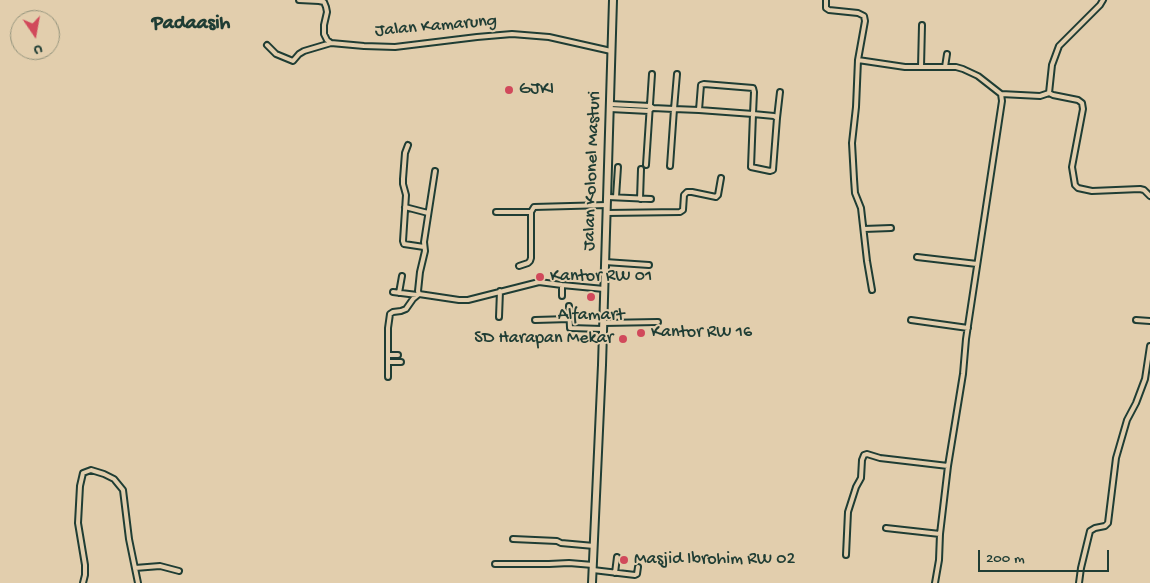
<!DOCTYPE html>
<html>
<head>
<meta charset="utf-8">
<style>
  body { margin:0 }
  #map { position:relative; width:1150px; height:583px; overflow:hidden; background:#e2cead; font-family:"Gochi Hand",sans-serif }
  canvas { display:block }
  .north { position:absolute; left:10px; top:10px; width:50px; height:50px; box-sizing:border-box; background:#e2cead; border:1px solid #94947d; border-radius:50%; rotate:168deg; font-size:14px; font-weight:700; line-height:20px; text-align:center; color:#1f3d34 }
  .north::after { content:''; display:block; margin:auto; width:18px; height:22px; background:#d1495b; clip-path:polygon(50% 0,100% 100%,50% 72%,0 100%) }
  .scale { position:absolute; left:978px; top:550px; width:131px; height:22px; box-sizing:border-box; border:2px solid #1f3d34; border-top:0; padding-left:6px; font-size:15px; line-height:18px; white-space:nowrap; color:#1f3d34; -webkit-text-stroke:4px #e2cead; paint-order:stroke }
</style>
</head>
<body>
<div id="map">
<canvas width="1150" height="583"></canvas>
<div class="north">U</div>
<div class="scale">200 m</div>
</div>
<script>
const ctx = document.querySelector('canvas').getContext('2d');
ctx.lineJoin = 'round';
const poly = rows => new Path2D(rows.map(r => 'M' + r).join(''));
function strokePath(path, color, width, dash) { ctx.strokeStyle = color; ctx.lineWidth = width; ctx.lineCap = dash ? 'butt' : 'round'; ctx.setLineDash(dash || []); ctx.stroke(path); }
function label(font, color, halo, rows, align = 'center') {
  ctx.font = font + ' "Gochi Hand",sans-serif'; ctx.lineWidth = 4; ctx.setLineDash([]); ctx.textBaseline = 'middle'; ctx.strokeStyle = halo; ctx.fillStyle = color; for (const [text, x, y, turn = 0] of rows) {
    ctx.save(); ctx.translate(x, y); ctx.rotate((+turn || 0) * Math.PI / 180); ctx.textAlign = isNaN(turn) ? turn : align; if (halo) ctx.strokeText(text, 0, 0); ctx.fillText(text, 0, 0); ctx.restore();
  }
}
const street = poly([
  [299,0,319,1,324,2,326,7,327,12,324,25,324,34,327,40,331,43,364,46,395,47,477,37,512,34,549,37,611,51],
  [826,0,826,8,829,10,858,13,864,16,865,21,858,60,905,67,956,67,963,69,978,76,1001,94,1040,96,1049,93,1052,65,1059,46,1100,5,1103,0],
  [267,45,276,54,293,61,299,54,304,51,331,43],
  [858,60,856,107,852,143,854,179,855,193,861,208,867,261,872,290],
  [921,67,922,25],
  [945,67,947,54],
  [677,74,674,109,699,110,701,85,704,84,753,88,754,92,753,114,774,116,777,118,773,170,770,171,751,167,753,114,699,110],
  [1049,93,1053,95,1078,100,1082,103,1083,109,1072,167,1075,185,1078,188,1092,191,1140,189,1144,190,1150,196],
  [610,104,650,106,653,108,674,109,670,166],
  [610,109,649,111,651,109],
  [777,118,780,92],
  [408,145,405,153,403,179,403,184,406,195,403,241,404,244,424,247],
  [646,165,652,74],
  [608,197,651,199],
  [616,197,618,167],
  [640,199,641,169],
  [405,207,428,213],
  [496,212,531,212],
  [607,213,680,212,683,210,684,195,687,192,692,192,716,197,718,195,721,178],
  [864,229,891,228],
  [917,257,977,264],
  [605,262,649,265],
  [519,266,528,263,530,261,531,258,531,212,534,207,607,205],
  [393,292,417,295],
  [399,293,402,276],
  [419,294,418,291,420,272,425,251,424,242,435,171],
  [562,296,562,285],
  [569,306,570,328,603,329],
  [499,317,500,291],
  [535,320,570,319],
  [911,320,968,328],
  [1136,320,1150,321],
  [603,323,658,322],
  [389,355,398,355],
  [388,362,401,362],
  [388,377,388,328,390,314,393,312,401,311,406,309,413,299,419,294,459,300,468,300,539,282,562,285,604,289],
  [886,528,940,534],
  [513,539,557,541,561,543,594,546],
  [846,555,848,512,856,487,861,478,862,460,864,455,867,454,880,458,948,466],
  [495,564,549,564,569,563,593,565],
  [135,568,160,566,179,571],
  [593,570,635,575,637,574,638,567],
  [615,573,617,557],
  [83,583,85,575,85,565,78,523,80,486,83,473,91,470,104,474,114,479,123,490,129,539,138,583],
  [935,583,939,560,940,534,948,466,963,374,966,339,1002,101,1001,94],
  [1079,583,1081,568,1090,531,1095,528,1105,526,1108,523,1116,458,1127,420,1136,403,1145,379,1150,346]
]);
const primary = poly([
  [592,583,602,365,613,0]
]);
const markers = [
  [509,90,5,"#d1495b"],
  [540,277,5,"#d1495b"],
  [591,297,5,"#d1495b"],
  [641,333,5,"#d1495b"],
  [623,339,5,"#d1495b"],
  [624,560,5,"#d1495b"]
];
const streetNames = [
  ["Jalan Kamarung",436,27,-5],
  ["Jalan Kolonel Masturi",593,171,-88]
];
const poiNames = [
  ["GJKI",519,90],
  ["Kantor RW 01",550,277],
  ["Alfamart",591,316,"center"],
  ["Kantor RW 16",651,333],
  ["SD Harapan Mekar",613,339,"right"],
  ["Masjid Ibrohim RW 02",634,560]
];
const quarterNames = [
  ["Padaasih",191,25]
];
strokePath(street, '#1f3d34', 8);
strokePath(primary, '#1f3d34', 10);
strokePath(street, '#e2cead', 4);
strokePath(primary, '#e2cead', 6);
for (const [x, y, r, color] of markers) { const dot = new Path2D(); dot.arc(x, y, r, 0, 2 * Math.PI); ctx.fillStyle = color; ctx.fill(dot); strokePath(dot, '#e2cead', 2); }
label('18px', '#1f3d34', '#e2cead', streetNames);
label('18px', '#1f3d34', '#e2cead', poiNames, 'left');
label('bold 20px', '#1f3d34', '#e2cead', quarterNames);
</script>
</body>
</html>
